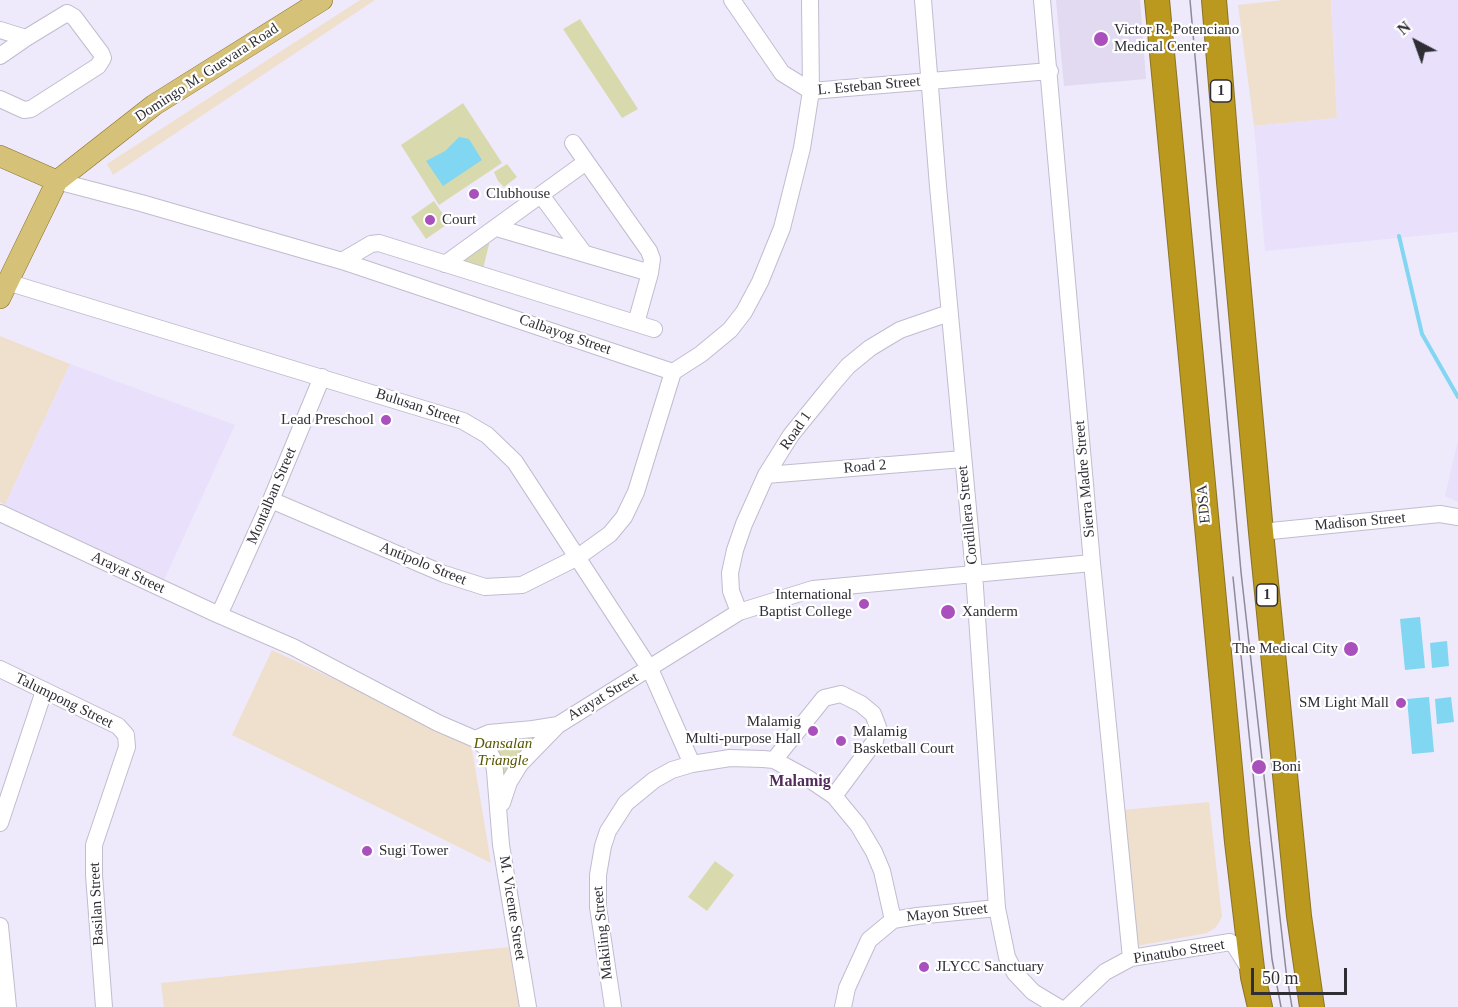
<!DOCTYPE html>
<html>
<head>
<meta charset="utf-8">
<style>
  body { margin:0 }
  #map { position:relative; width:1458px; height:1007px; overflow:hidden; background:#efe9fc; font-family:"Times New Roman",serif }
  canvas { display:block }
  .north { position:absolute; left:1386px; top:12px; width:60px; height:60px; -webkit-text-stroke:4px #fff; paint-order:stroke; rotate:319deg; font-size:16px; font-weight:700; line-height:24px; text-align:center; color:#302e35 }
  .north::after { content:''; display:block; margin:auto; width:21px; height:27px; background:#302e35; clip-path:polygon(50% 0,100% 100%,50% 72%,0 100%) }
  .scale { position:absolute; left:1251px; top:968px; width:96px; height:27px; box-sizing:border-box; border:3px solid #302e35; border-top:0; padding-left:8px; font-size:18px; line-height:21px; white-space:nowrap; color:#302e35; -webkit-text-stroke:4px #fff; paint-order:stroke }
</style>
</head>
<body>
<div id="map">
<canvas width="1458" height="1007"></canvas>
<div class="north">N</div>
<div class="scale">50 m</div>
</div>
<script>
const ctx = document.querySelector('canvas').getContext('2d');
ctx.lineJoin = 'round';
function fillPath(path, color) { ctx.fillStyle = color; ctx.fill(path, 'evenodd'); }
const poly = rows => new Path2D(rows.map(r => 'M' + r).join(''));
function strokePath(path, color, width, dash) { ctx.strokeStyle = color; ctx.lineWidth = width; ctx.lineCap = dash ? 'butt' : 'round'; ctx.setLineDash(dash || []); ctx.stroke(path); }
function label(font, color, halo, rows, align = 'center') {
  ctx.font = font + ' "Times New Roman",serif'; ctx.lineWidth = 4.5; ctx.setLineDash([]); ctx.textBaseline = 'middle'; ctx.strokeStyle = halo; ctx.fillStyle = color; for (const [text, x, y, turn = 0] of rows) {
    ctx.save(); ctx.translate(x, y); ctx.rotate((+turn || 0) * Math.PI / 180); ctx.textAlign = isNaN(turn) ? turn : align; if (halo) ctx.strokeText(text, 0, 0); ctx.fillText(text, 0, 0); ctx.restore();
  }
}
const commercial = poly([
  [360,0,375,0,113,175,107,164],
  [1283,0,1331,0,1337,118,1254,126,1238,5],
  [0,336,70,364,5,505,0,502],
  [272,650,471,743,491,863,232,735],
  [1209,802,1222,917,1216,927,1207,933,1137,946,1122,810],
  [509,947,519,1007,164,1007,161,983]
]);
const built = poly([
  [1331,0,1458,0,1458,232,1265,251,1254,126,1337,118],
  [70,364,235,425,164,580,5,505],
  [1458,440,1458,502,1445,496]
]);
const medical = poly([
  [1056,0,1140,0,1146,79,1064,86]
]);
const green = poly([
  [580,19,638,109,622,118,563,29],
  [463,103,502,163,439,205,401,145],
  [507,164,517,177,504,187,498,181,494,172],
  [434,201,449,223,426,239,411,217],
  [491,236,483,269,457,262],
  [543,732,498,791,478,737],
  [715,861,734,875,707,911,688,897]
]);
const water = poly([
  [459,137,469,139,482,160,443,186,426,161,445,151],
  [1420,617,1425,668,1405,670,1400,619],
  [1447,641,1449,666,1432,668,1430,643],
  [1429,697,1434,752,1412,754,1407,699],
  [1451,697,1454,722,1437,724,1435,699]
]);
const stream = poly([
  [1399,236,1422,334,1458,397]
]);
const minor = poly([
  [732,0,782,73,811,91,1050,71],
  [923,0,938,186,974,573,997,908,1007,957,1015,973,1033,992,1058,1007],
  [1042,0,1092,563,1131,958],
  [0,30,26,38],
  [0,56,26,38,67,13,74,17,101,53,103,58,98,66,31,109,24,110,0,99],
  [573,143,649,251,652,259,650,273,636,323],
  [57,181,141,203,342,261,673,372],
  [541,195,583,252],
  [497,228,650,273],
  [342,261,371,244,379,243,654,329],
  [445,264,586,162],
  [7,282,463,421,487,435,515,462,650,669,692,764],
  [673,372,701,354,730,330,744,312,760,282,782,228,802,148,811,91,810,0],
  [766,475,963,459],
  [271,500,444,574,485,587,522,585,578,557,610,534,624,517,636,492,673,372],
  [0,513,219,615,293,647,438,723,475,739,487,748,493,759,495,771,501,845,528,1007],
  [1261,532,1440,514,1458,517],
  [739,612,731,591,730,573,735,550,744,524,766,475,791,435,830,387,848,366,870,348,900,330,949,313],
  [219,615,271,500,322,377],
  [0,669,118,726,126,735,127,747,94,845,94,875,104,1007],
  [475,739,489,733,533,729,558,725,739,612,813,589,1092,563],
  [774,760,824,698,841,694,861,704,873,714,878,727,875,741,834,796],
  [502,803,509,782,520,764,558,725],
  [0,823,44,691],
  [0,926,8,1007],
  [613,1007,598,907,598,875,603,846,608,831,626,803,654,780,672,770,692,764,730,758,763,759,774,760,809,779,834,796,858,825,874,852,882,871,893,920],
  [843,1007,847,988,869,940,893,920,917,916,997,908],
  [1068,1007,1105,972,1131,958,1230,942,1235,946,1248,967]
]);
const major = poly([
  [0,156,57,181],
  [0,298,57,181,154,105,322,0]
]);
const highway = poly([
  [1157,0,1237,842,1253,977,1260,1007],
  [1214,0,1229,182,1261,532,1299,916,1312,1007]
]);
const tram = poly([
  [1190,0,1241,572,1286,971,1292,1007],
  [1233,577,1272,959,1281,1007]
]);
const markers = [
  [1101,39,8,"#a950bd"],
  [474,194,6,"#a950bd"],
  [430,220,6,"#a950bd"],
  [386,420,6,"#a950bd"],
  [864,604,6,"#a950bd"],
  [948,612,8,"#a950bd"],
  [1351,649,8,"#a950bd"],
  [1401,703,6,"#a950bd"],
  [813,731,6,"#a950bd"],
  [841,741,6,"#a950bd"],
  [1259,767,8,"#a950bd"],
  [367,851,6,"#a950bd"],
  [924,967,6,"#a950bd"]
];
const shields = [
  [1221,91,21],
  [1267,595,21]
];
const shieldNames = [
  ["1",1221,91],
  ["1",1267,595]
];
const poiNames = [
  ["Victor R. Potenciano",1114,30],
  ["Medical Center",1114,47],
  ["Clubhouse",486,194],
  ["Court",442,220],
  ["Lead Preschool",374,420,"right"],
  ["International",852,595,"right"],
  ["Baptist College",852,612,"right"],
  ["Xanderm",962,612],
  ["The Medical City",1338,649,"right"],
  ["SM Light Mall",1389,703,"right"],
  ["Malamig",801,722,"right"],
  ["Multi-purpose Hall",801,739,"right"],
  ["Malamig",853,732],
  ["Basketball Court",853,749],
  ["Boni",1272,767],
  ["Sugi Tower",379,851],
  ["JLYCC Sanctuary",936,967]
];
const streetNames = [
  ["Domingo M. Guevara Road",207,73,-33],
  ["L. Esteban Street",869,86,-5],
  ["Calbayog Street",565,335,19],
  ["Bulusan Street",418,407,18],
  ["Road 1",796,431,-55],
  ["Road 2",865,467,-5],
  ["Sierra Madre Street",1085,479,-95],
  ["Montalban Street",272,496,-67],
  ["EDSA",1204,504,-95],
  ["Cordillera Street",968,515,-96],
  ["Madison Street",1360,522,-5],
  ["Antipolo Street",423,564,22],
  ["Arayat Street",128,573,25],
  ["Arayat Street",603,697,-31],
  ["Talumpong Street",64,701,26],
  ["Basilan Street",97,904,-93],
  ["M. Vicente Street",512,908,81],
  ["Mayon Street",947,913,-6],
  ["Makiling Street",603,933,-96],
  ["Pinatubo Street",1179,952,-9]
];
const parkNames = [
  ["Dansalan",503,744],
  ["Triangle",503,761]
];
const neighbourhoodNames = [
  ["Malamig",800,782]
];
fillPath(commercial, '#efe0cd');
fillPath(built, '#e9e0fb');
fillPath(medical, '#e1daf0');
fillPath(green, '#d8daae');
fillPath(water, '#81d6f2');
strokePath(stream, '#81d6f2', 4);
strokePath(minor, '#c1bcce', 18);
strokePath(major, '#8a7326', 22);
strokePath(highway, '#8a7326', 26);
strokePath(minor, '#fff', 16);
strokePath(major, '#d6c178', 21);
strokePath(highway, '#bb981e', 24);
strokePath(tram, '#8e8a97', 1.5);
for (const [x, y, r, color] of markers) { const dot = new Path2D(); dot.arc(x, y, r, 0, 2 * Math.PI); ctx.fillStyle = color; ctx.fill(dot); strokePath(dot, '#fff', 2); }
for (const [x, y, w] of shields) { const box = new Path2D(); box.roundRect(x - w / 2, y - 11, w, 22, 4.5); ctx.fillStyle = '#fff'; ctx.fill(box); strokePath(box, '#302e35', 1.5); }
label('bold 14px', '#302e35', null, shieldNames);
label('15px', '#302e35', '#fff', poiNames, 'left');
label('15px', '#302e35', '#fff', streetNames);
label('italic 15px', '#575700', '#fff', parkNames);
label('bold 16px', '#54295e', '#fff', neighbourhoodNames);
</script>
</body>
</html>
